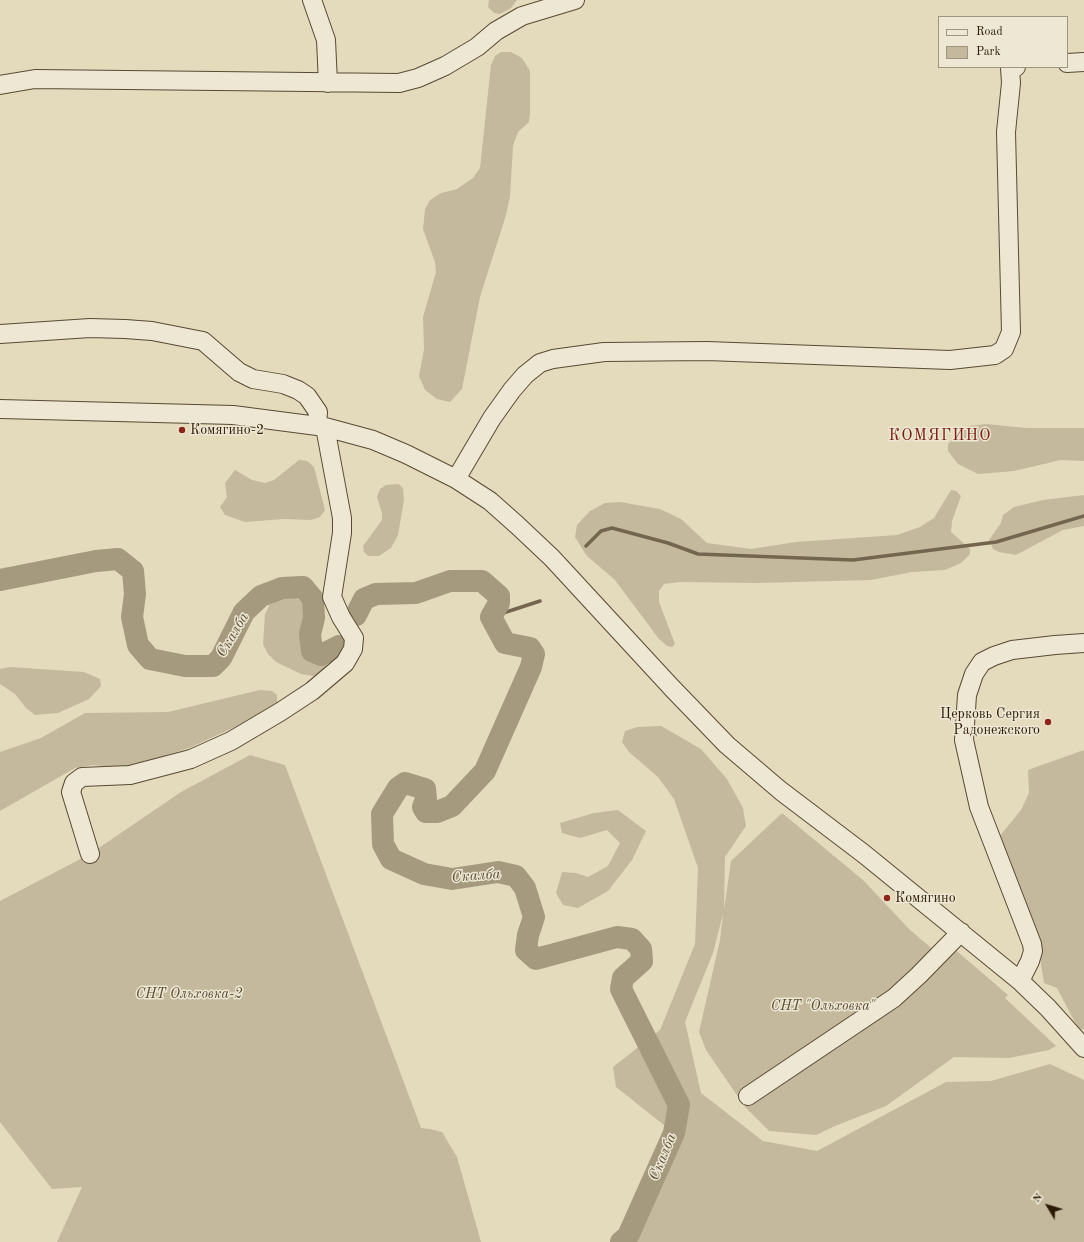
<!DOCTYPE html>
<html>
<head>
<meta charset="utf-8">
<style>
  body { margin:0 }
  #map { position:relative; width:1084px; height:1242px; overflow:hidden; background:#e4dabc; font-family:"Old Standard TT",serif }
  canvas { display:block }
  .legend { position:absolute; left:938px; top:16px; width:130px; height:52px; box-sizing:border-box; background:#ede7d3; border:1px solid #9f9581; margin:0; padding:5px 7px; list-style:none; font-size:12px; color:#2b1a06 }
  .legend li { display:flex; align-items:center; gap:8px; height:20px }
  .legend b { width:20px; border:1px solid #9f9581 }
  .north { position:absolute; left:1028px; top:1186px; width:40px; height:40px; -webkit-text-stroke:3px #ede7d3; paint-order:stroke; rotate:308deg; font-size:11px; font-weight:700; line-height:16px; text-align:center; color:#2b1a06 }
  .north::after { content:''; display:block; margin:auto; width:14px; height:18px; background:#2b1a06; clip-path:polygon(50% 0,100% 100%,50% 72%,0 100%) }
</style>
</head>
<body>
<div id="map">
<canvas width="1084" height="1242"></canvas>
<ul class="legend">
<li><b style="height:5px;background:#ede7d3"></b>Road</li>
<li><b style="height:11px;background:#c5b99d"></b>Park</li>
</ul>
<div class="north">N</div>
</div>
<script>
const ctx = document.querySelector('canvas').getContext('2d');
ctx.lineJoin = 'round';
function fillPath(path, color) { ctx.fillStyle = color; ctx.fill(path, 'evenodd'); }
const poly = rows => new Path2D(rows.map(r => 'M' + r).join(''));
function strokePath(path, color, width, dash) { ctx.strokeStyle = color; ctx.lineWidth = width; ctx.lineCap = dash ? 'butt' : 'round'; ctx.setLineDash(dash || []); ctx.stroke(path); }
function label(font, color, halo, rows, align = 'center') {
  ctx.font = font + ' "Old Standard TT",serif'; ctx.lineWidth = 3; ctx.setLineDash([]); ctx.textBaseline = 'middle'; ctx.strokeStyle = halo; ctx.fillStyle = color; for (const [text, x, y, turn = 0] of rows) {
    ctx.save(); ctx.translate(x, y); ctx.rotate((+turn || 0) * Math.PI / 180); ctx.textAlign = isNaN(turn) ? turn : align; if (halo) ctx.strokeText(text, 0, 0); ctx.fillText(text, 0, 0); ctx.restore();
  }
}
const green = poly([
  [489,0,517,0,511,8,500,14,494,13,488,7],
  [501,52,511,52,522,58,530,71,530,113,529,122,518,132,513,146,510,196,506,215,480,297,462,389,450,402,437,399,425,390,419,376,424,349,423,317,436,272,435,262,423,229,425,209,430,200,441,193,457,189,473,178,480,168,491,65,495,56],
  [986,424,1026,428,1084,428,1084,461,1061,460,1014,471,978,474,958,464,948,451,948,444,968,426],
  [299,460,307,461,314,467,325,510,320,517,311,520,284,519,245,522,225,515,220,507,227,497,225,483,235,470,252,480,265,483,274,480],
  [399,484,403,489,404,500,398,535,391,548,379,556,368,556,364,552,363,546,382,520,382,513,377,497,380,489,386,485],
  [951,490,956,491,961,496,952,521,951,532,970,549,970,554,961,563,945,570,912,572,871,580,758,583,679,582,664,584,659,591,659,602,675,644,672,647,667,646,659,639,615,580,586,555,575,537,577,525,590,511,605,503,620,502,660,509,681,519,707,543,751,549,796,542,897,535,920,527,934,518],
  [1084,495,1084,526,1063,530,1016,555,999,552,993,549,989,540,1001,523,1003,515,1014,507,1043,500],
  [282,595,292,596,301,601,305,610,307,620,303,645,307,655,311,659,325,661,328,668,322,674,314,676,301,674,276,662,268,654,263,644,265,614,272,600],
  [10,667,84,672,100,679,101,686,89,699,58,713,35,715,26,708,15,694,0,684,0,669],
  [260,690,272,691,277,695,277,703,235,727,189,748,132,766,112,767,93,765,75,768,0,811,0,752,41,738,85,713,168,712],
  [661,726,701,749,727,779,743,808,746,826,725,857,724,910,731,861,782,813,863,880,910,930,936,952,952,947,1008,995,1005,998,1056,1046,1049,1050,1009,1058,954,1057,886,1106,835,1126,816,1135,769,1131,745,1107,706,1050,699,1032,720,940,723,914,713,953,685,1022,701,1093,763,1141,817,1151,946,1082,991,1081,1050,1064,1084,1080,1084,1242,621,1242,628,1236,674,1133,616,1087,613,1067,660,1030,695,944,698,868,674,799,658,777,629,752,622,742,625,731,638,727],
  [1084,750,1084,1029,1079,1030,1057,988,1044,983,1038,946,999,837,1021,810,1029,793,1028,770],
  [250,755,285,765,421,1128,430,1129,442,1132,457,1157,481,1242,57,1242,82,1187,52,1189,0,1122,0,901,90,854,181,792],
  [618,810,646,831,632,860,608,891,578,908,563,905,556,893,562,872,576,873,588,877,608,866,620,843,607,830,580,838,562,833,560,823,594,813]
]);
const stream = poly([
  [586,546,601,531,612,528,668,543,698,554,853,560,996,542,1084,516],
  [491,617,540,601]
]);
const river = poly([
  [0,580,96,561,118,559,133,571,135,594,132,617,138,645,150,659,185,666,213,666,221,658,244,612,261,596,282,588,303,587,313,599,314,618,310,634,312,651,321,655,339,646],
  [356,615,364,599,376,594,416,593,450,581,482,581,499,596,499,603,491,617,505,643,530,648,534,654,531,667,485,771,452,806,437,812,426,812,423,807,426,799,425,789,405,783,398,788,382,814,383,844,391,859,424,874,452,879,498,872,516,876,525,888,534,917,528,935,526,950,536,959,617,937,632,939,641,949,642,961,623,978,621,989,679,1105,674,1133,628,1236,621,1242]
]);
const minor = poly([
  [312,0,326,40,328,83],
  [1067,63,1084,62],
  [0,85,35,79,399,83,418,78,445,66,477,47,496,31,522,16,575,0],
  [0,334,90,328,125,329,152,331,203,341,239,372,253,379,283,384,298,390,307,396,318,412,317,425],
  [0,409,233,415,325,427,373,440,406,454,456,479,490,501,517,525,552,558,672,688,727,745,781,791,864,854,1020,981,1048,1008,1084,1048],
  [456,479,492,418,512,390,525,375,540,363,553,359,604,352,707,351,950,360,995,355,1004,349,1011,332,1006,132,1011,83,1010,68,1016,67],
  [90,854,71,792,74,783,82,777,130,775,191,759,231,741,280,712,312,691,345,663,353,649,354,638,341,617,332,597,342,533,342,518,325,427],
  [1020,981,1030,961,1033,951,1032,944,979,807,964,740,967,695,974,674,982,662,994,656,1012,650,1055,645,1084,643],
  [748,1096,894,998,919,975,961,932]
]);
const markers = [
  [182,430,4,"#8f2418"],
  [1048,722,4,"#8f2418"],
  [887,898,4,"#8f2418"]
];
const poiNames = [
  ["Комягино-2",190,430],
  ["Церковь Сергия",1040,714,"right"],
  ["Радонежского",1040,730,"right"],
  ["Комягино",895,898]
];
const parkNames = [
  ["СНТ Ольховка-2",189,994],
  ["СНТ \"Ольховка\"",823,1006]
];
const waterNames = [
  ["Скалба",233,635,-59],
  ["Скалба",476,876,-4],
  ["Скалба",663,1157,-67]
];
const quarterNames = [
  ["КОМЯГИНО",940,436]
];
fillPath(green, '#c5b99d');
strokePath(stream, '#74664e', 3.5);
strokePath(river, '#a5997e', 22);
strokePath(minor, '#594a34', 20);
strokePath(minor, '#ede7d3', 18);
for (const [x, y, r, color] of markers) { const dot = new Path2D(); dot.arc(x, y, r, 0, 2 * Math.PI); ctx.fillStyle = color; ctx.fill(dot); strokePath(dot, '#ede7d3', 1.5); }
label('14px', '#2b1a06', '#ede7d3', poiNames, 'left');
label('italic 14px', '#594a33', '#ede7d3', parkNames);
label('italic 15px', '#5c4d36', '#ede7d3', waterNames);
ctx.letterSpacing = '1px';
label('16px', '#7a1f14', '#ede7d3', quarterNames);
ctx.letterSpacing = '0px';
</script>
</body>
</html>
